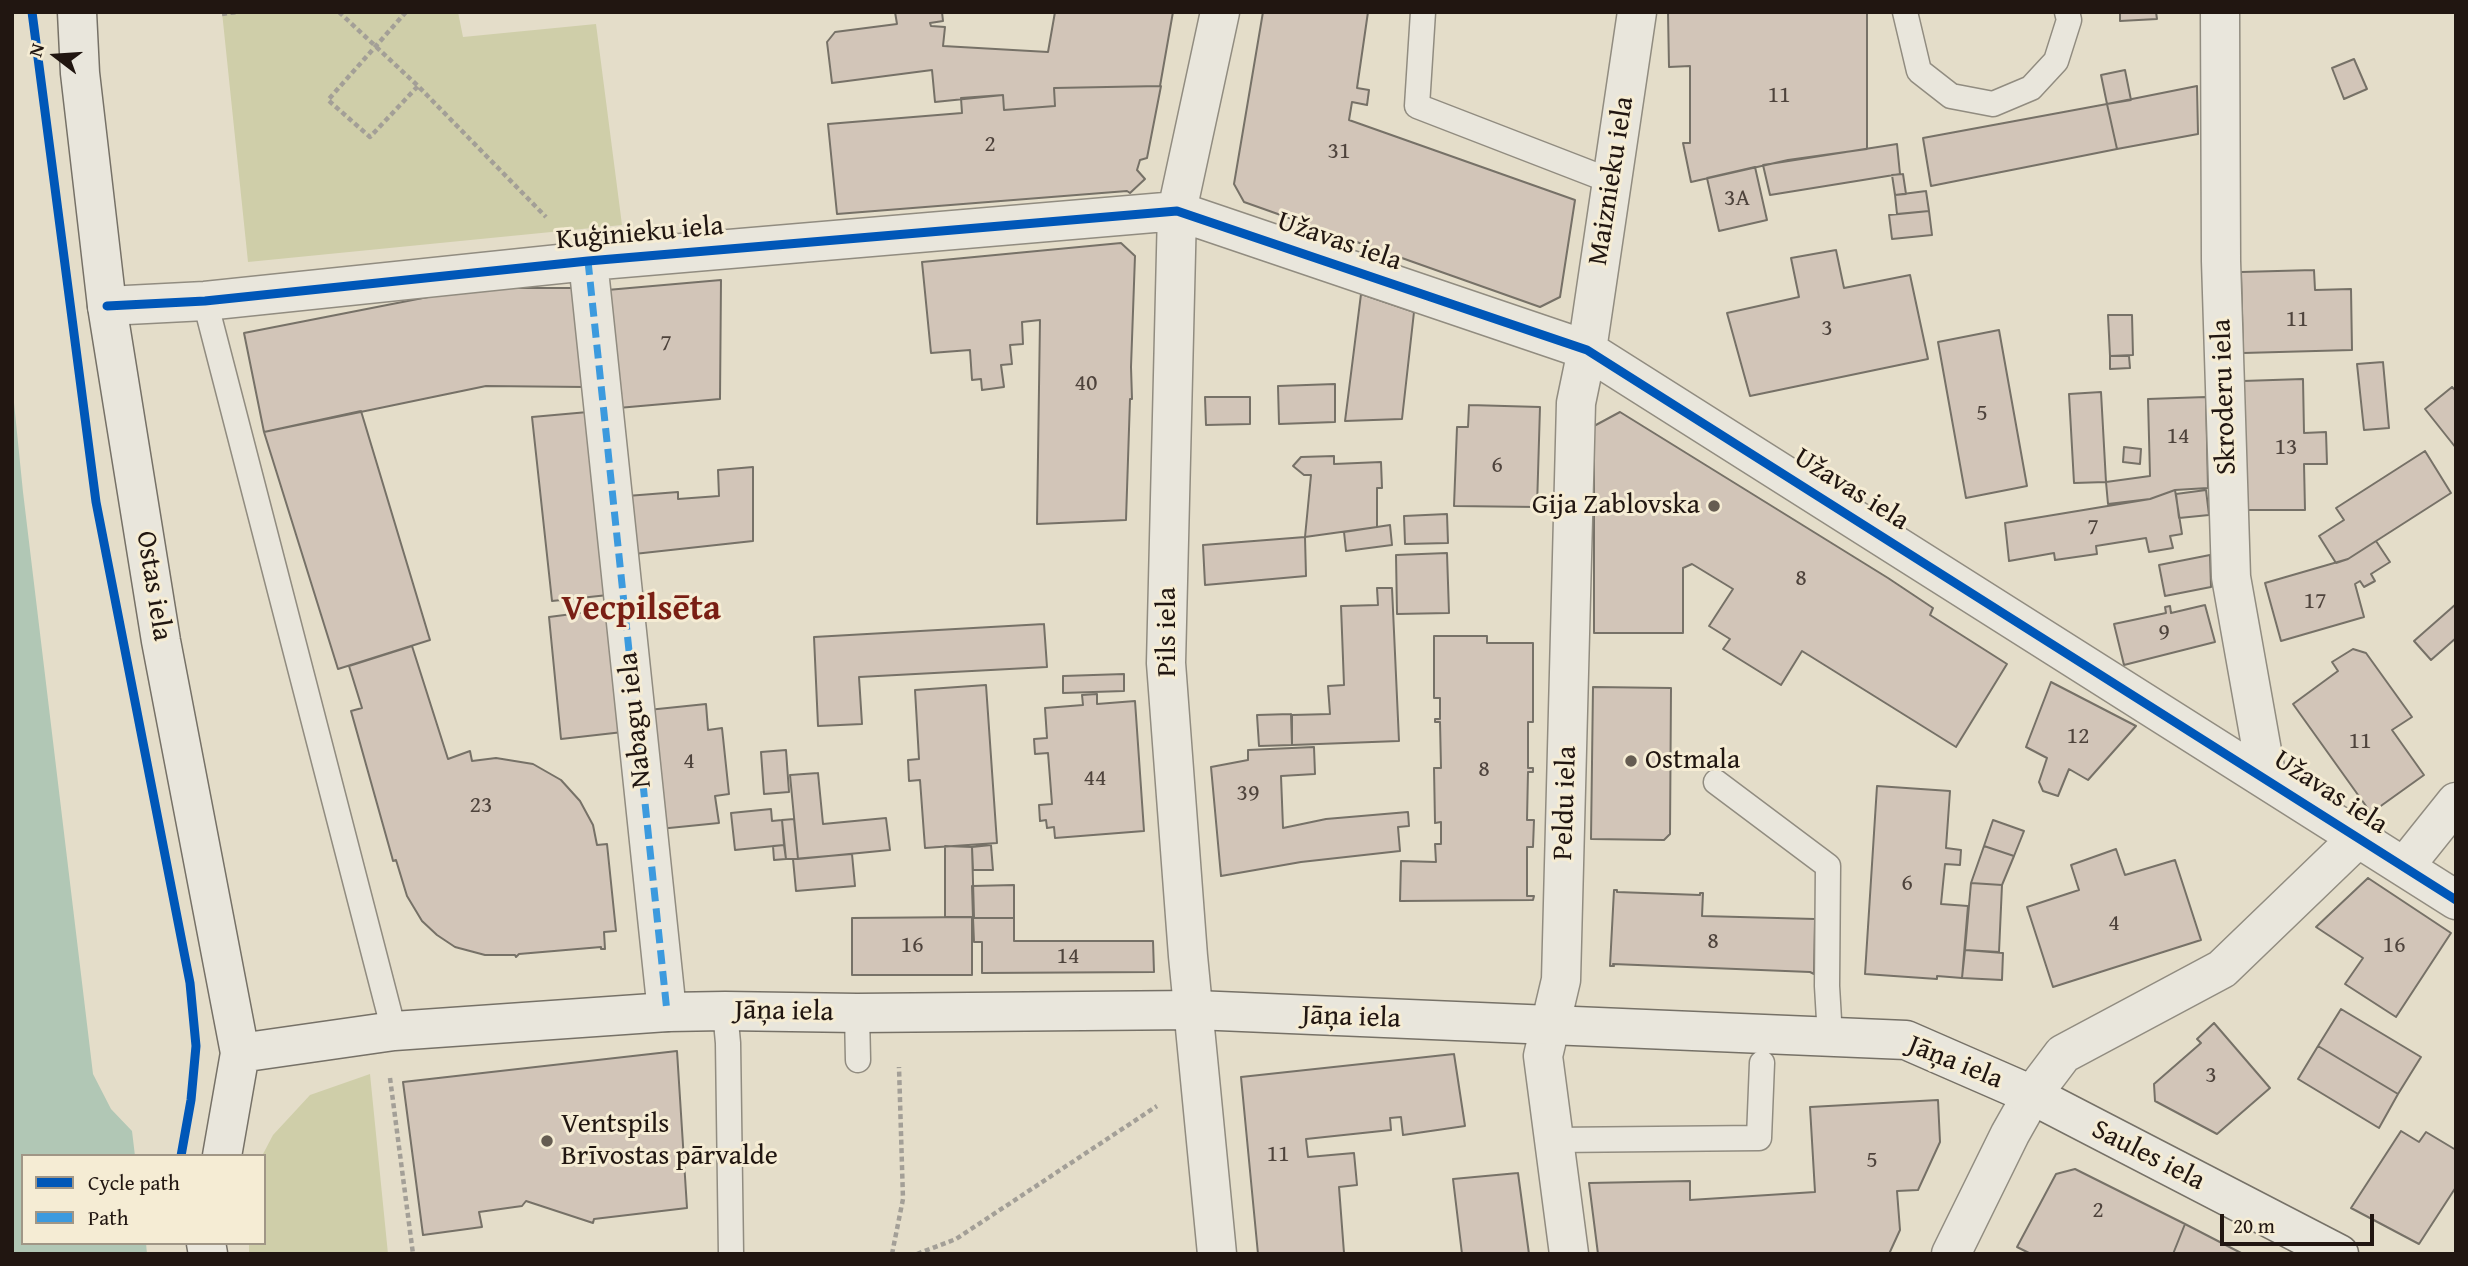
<!DOCTYPE html>
<html>
<head>
<meta charset="utf-8">
<style>
  body { margin:0 }
  #map { position:relative; width:2468px; height:1266px; overflow:hidden; background:#e4ddc9; font-family:"Gentium Book Plus",serif }
  canvas { display:block }
  .frame { position:absolute; inset:0; border:14px solid #211611; pointer-events:none }
  .legend { position:absolute; left:21px; top:1154px; width:245px; height:91px; box-sizing:border-box; background:#f5ecd4; border:2px solid #a09686; margin:0; padding:9px 12px; list-style:none; font-size:21px; color:#211611 }
  .legend li { display:flex; align-items:center; gap:14px; height:35px }
  .legend b { width:35px; border:2px solid #a09686 }
  .north { position:absolute; left:21px; top:21px; width:70px; height:70px; -webkit-text-stroke:5px #f5ecd4; paint-order:stroke; rotate:287deg; font-size:19px; font-weight:700; line-height:28px; text-align:center; color:#211611 }
  .north::after { content:''; display:block; margin:auto; width:24px; height:32px; background:#211611; clip-path:polygon(50% 0,100% 100%,50% 72%,0 100%) }
  .scale { position:absolute; left:2220px; top:1214px; width:154px; height:32px; box-sizing:border-box; border:4px solid #211611; border-top:0; padding-left:9px; font-size:21px; line-height:24px; white-space:nowrap; color:#211611; -webkit-text-stroke:5px #f5ecd4; paint-order:stroke }
</style>
</head>
<body>
<div id="map">
<canvas width="2468" height="1266"></canvas>
<div class="frame"></div>
<ul class="legend">
<li><b style="height:9px;background:#0057b8"></b>Cycle path</li>
<li><b style="height:9px;background:#3c9ade"></b>Path</li>
</ul>
<div class="north">N</div>
<div class="scale">20 m</div>
</div>
<script>
const ctx = document.querySelector('canvas').getContext('2d');
ctx.lineJoin = 'round';
function fillPath(path, color) { ctx.fillStyle = color; ctx.fill(path, 'evenodd'); }
const poly = rows => new Path2D(rows.map(r => 'M' + r).join(''));
function strokePath(path, color, width, dash) { ctx.strokeStyle = color; ctx.lineWidth = width; ctx.lineCap = dash ? 'butt' : 'round'; ctx.setLineDash(dash || []); ctx.stroke(path); }
function label(font, color, halo, rows, align = 'center') {
  ctx.font = font + ' "Gentium Book Plus",serif'; ctx.lineWidth = 6; ctx.setLineDash([]); ctx.textBaseline = 'middle'; ctx.strokeStyle = halo; ctx.fillStyle = color; for (const [text, x, y, turn = 0] of rows) {
    ctx.save(); ctx.translate(x, y); ctx.rotate((+turn || 0) * Math.PI / 180); ctx.textAlign = isNaN(turn) ? turn : align; if (halo) ctx.strokeText(text, 0, 0); ctx.fillText(text, 0, 0); ctx.restore();
  }
}
const green = poly([
  [222,12,458,12,463,37,596,24,622,225,248,262],
  [370,1074,388,1254,249,1254,249,1243,264,1243,264,1156,262,1156,273,1135,310,1095]
]);
const water = poly([
  [12,383,23,492,93,1074,111,1109,132,1131,135,1156,23,1156,23,1243,146,1243,147,1254,12,1254]
]);
const building = poly([
  [895,12,942,12,943,21,930,23,931,26,945,27,943,46,1048,52,1055,12,1173,12,1160,86,1054,88,1055,106,1004,110,1003,95,935,102,932,70,832,83,827,42,835,32,897,24,895,12],
  [1263,12,1368,12,1357,88,1369,90,1367,105,1352,102,1349,120,1575,200,1560,297,1540,307,1244,202,1234,184,1263,12],
  [1668,12,1867,12,1867,149,1788,160,1691,182,1683,143,1690,143,1690,66,1669,67,1668,12],
  [2120,12,2156,12,2157,19,2120,21,2120,12],
  [2354,59,2367,89,2344,99,2332,68,2354,59],
  [2125,70,2131,100,2107,104,2101,75,2125,70],
  [1161,86,1147,158,1140,160,1137,170,1145,179,1130,193,1127,191,837,214,828,124,962,113,961,98,1003,95,1004,110,1055,106,1054,88,1161,86],
  [2197,86,2198,134,2117,149,2107,104,2197,86],
  [2107,104,2117,149,1931,186,1923,138,2107,104],
  [1897,144,1900,174,1770,195,1763,165,1897,144],
  [1755,167,1767,220,1719,231,1707,178,1755,167],
  [1903,174,1906,194,1895,195,1892,175,1903,174],
  [1926,191,1929,211,1897,214,1895,195,1926,191],
  [1929,211,1932,235,1892,239,1889,215,1929,211],
  [1121,243,1135,256,1131,367,1132,399,1130,399,1126,520,1037,524,1040,320,1022,322,1023,344,1010,345,1012,364,1001,365,1004,387,982,390,981,379,972,380,970,350,931,353,922,262,1121,243],
  [1836,250,1844,288,1910,275,1928,359,1750,396,1727,313,1799,297,1791,258,1836,250],
  [2314,270,2315,290,2351,289,2352,350,2243,353,2241,272,2314,270],
  [721,280,720,399,618,408,607,290,721,280],
  [474,288,573,288,585,387,486,386,264,432,244,333,474,288],
  [1361,294,1414,312,1402,419,1345,421,1361,294],
  [2108,315,2132,315,2133,355,2110,356,2108,315],
  [1999,330,2027,486,1966,498,1938,342,1999,330],
  [2110,356,2129,356,2130,368,2110,369,2110,356],
  [2383,362,2389,428,2364,430,2357,364,2383,362],
  [2303,379,2304,433,2326,432,2327,464,2304,464,2305,510,2246,510,2243,381,2303,379],
  [1335,384,1335,422,1279,424,1278,386,1335,384],
  [2452,387,2456,391,2456,448,2425,409,2452,387],
  [2101,392,2106,482,2074,483,2069,394,2101,392],
  [1205,397,1250,397,1250,424,1206,425,1205,397],
  [2206,397,2208,488,2175,490,2150,499,2108,504,2106,482,2150,476,2148,399,2206,397],
  [1469,405,1540,407,1537,507,1454,506,1457,427,1468,427,1469,405],
  [361,411,430,640,338,669,264,432,361,411],
  [588,412,608,595,552,601,532,417,588,412],
  [1620,412,1888,578,1933,608,1930,615,2007,664,1956,747,1802,651,1781,685,1723,649,1730,639,1709,626,1733,589,1692,564,1683,568,1683,633,1594,633,1594,426,1620,412],
  [2124,447,2141,449,2140,464,2123,462,2124,447],
  [2425,451,2451,493,2348,559,2336,563,2319,536,2344,520,2336,508,2425,451],
  [1334,456,1334,464,1381,462,1382,488,1377,488,1377,527,1305,537,1311,475,1304,475,1293,466,1301,457,1334,456],
  [753,467,753,541,634,554,627,496,678,492,678,499,719,496,718,470,753,467],
  [2175,490,2182,534,2170,536,2173,548,2149,552,2146,538,2096,546,2097,554,2055,560,2054,553,2009,561,2005,523,2150,499,2175,490],
  [2206,490,2209,515,2179,518,2176,494,2206,490],
  [1447,514,1448,543,1405,544,1404,516,1447,514],
  [1390,525,1392,545,1346,551,1344,532,1390,525],
  [1305,537,1306,576,1205,585,1203,545,1305,537],
  [2376,541,2390,562,2371,574,2375,581,2364,587,2360,581,2355,584,2364,617,2281,641,2265,583,2348,559,2376,541],
  [1447,553,1449,613,1397,614,1396,555,1447,553],
  [2210,555,2211,587,2165,596,2159,565,2210,555],
  [1377,588,1392,588,1399,741,1292,745,1292,715,1330,714,1328,686,1344,685,1341,606,1378,605,1377,588],
  [2456,604,2456,638,2431,660,2414,641,2456,604],
  [2205,605,2215,642,2124,665,2114,624,2166,613,2165,607,2170,606,2171,613,2205,605],
  [611,609,623,732,561,739,549,617,611,609],
  [1044,624,1047,667,859,677,862,724,818,726,814,637,1044,624],
  [1434,636,1487,636,1487,643,1533,643,1533,722,1528,722,1528,768,1533,768,1533,772,1528,772,1527,820,1534,820,1533,847,1527,847,1527,896,1534,896,1533,900,1400,901,1401,861,1436,862,1435,844,1441,844,1441,822,1435,823,1434,768,1441,768,1440,722,1435,722,1435,719,1440,719,1440,698,1434,698,1434,636],
  [412,646,448,759,470,751,472,761,496,758,533,764,561,780,580,801,593,825,597,845,607,844,616,931,604,932,605,949,601,949,601,947,519,954,516,957,515,955,485,955,455,947,437,935,422,921,407,896,396,860,393,861,392,857,351,711,362,708,349,666,412,646],
  [2353,649,2366,653,2412,717,2392,730,2424,775,2371,813,2293,704,2338,671,2332,662,2353,649],
  [1124,674,1124,691,1063,693,1063,676,1124,674],
  [2051,682,2136,726,2088,780,2069,769,2058,796,2043,791,2039,782,2047,758,2026,747,2051,682],
  [986,685,997,843,925,848,920,780,909,781,908,760,919,759,915,690,986,685],
  [1593,687,1671,688,1670,834,1664,840,1591,839,1593,687],
  [1097,694,1097,704,1135,701,1144,831,1055,838,1054,827,1047,828,1046,820,1040,821,1039,805,1052,804,1048,753,1035,754,1034,739,1047,738,1045,708,1083,705,1082,695,1097,694],
  [706,704,708,730,722,728,729,794,715,796,719,823,659,829,648,710,706,704],
  [1291,714,1292,745,1259,746,1257,715,1291,714],
  [1314,747,1315,774,1281,776,1283,828,1326,819,1408,812,1409,826,1398,827,1400,851,1301,862,1221,876,1211,767,1248,760,1248,750,1314,747],
  [786,750,789,792,764,794,761,752,786,750],
  [818,773,823,824,886,818,890,850,798,859,790,775,818,773],
  [1877,786,1950,791,1946,848,1961,850,1960,865,1945,864,1941,904,1968,906,1962,978,1937,976,1937,979,1865,974,1877,786],
  [771,809,772,821,782,820,784,845,735,850,731,813,771,809],
  [794,819,798,859,786,859,782,820,794,819],
  [1993,820,2024,831,2014,856,1984,846,1993,820],
  [784,845,786,859,774,860,773,846,784,845],
  [991,845,993,870,973,870,972,847,991,845],
  [945,846,972,847,974,917,945,917,945,846],
  [1984,846,2014,856,2002,885,1971,883,1984,846],
  [2116,849,2125,875,2175,860,2201,940,2053,987,2027,907,2079,890,2071,865,2116,849],
  [852,854,855,886,796,891,793,859,852,854],
  [2368,878,2451,933,2396,1017,2345,984,2363,958,2316,927,2368,878],
  [1971,883,2002,885,1999,952,1965,950,1971,883],
  [1014,885,1014,918,973,918,972,886,1014,885],
  [1614,890,1617,890,1617,892,1700,895,1700,893,1703,893,1702,916,1815,919,1814,974,1810,972,1613,964,1614,966,1610,966,1614,890],
  [972,917,972,975,852,975,852,918,972,917],
  [973,918,1014,918,1014,941,1153,941,1154,972,982,973,982,942,974,942,973,918],
  [1965,950,2003,953,2002,980,1962,978,1965,950],
  [2341,1009,2421,1057,2398,1094,2318,1046,2341,1009],
  [2214,1023,2270,1088,2217,1134,2155,1101,2154,1084,2201,1043,2197,1039,2214,1023],
  [2318,1046,2398,1094,2379,1128,2298,1079,2318,1046],
  [677,1051,687,1208,594,1219,593,1223,526,1201,522,1206,479,1212,482,1227,423,1235,403,1082,677,1051],
  [1454,1054,1465,1126,1403,1135,1401,1117,1390,1118,1391,1130,1306,1139,1308,1157,1354,1153,1357,1185,1339,1187,1344,1253,1354,1254,1258,1254,1241,1077,1454,1054],
  [1938,1100,1940,1142,1918,1190,1897,1191,1900,1230,1889,1254,1598,1254,1589,1183,1690,1181,1690,1200,1815,1192,1810,1107,1938,1100],
  [2401,1131,2419,1142,2426,1132,2456,1150,2456,1187,2419,1244,2351,1208,2401,1131],
  [2075,1169,2185,1224,2173,1254,2031,1254,2017,1247,2056,1174,2075,1169],
  [1518,1173,1529,1254,1462,1254,1453,1179,1518,1173],
  [2185,1224,2243,1254,2173,1254,2185,1224]
]);
const path = poly([
  [339,12,418,86,546,217],
  [406,12,328,100,370,137,418,86],
  [222,14,237,12],
  [390,1078,413,1254],
  [892,1254,903,1199,899,1067],
  [917,1254,956,1239,1157,1106]
]);
const lane = poly([
  [1423,12,1417,106,1611,181],
  [1905,12,1919,71,1951,96,1993,104,2031,88,2056,61,2069,20,2067,12],
  [205,301,394,1031],
  [1716,782,1828,866,1827,986,1830,1037],
  [725,1011,728,1043,731,1254],
  [857,1013,858,1060],
  [1554,1140,1759,1138,1762,1063]
]);
const street = poly([
  [2220,12,2221,261,2231,577,2267,779],
  [588,261,667,1012],
  [107,306,205,301,588,261,1177,211,1587,350,2456,900],
  [2404,867,2456,802],
  [1217,1254,1188,956,1166,663,1177,211,1220,12],
  [1569,1254,1543,1056,1561,980,1576,403,1587,350,1637,12],
  [1951,1254,2010,1134,2032,1095,2063,1054,2222,969,2358,838]
]);
const secondary = poly([
  [77,12,80,73,107,306,161,641,240,1053,222,1156],
  [240,1053,394,1031,667,1012,725,1011,857,1013,1195,1010,1906,1040,2032,1095,2339,1254],
  [206,1243,208,1254]
]);
const quiet = poly([
  [588,261,667,1012]
]);
const cycleway = poly([
  [32,12,96,502,190,983,196,1046,191,1100,181,1156],
  [107,306,205,301,588,261,1177,211,1587,350,2456,900]
]);
const markers = [
  [1714,506,7,"#655c51"],
  [1631,761,7,"#655c51"],
  [547,1141,7,"#655c51"]
];
const numberNames = [
  ["11",1779,96],
  ["2",990,145],
  ["31",1339,152],
  ["3A",1737,199],
  ["11",2297,320],
  ["3",1827,329],
  ["7",666,344],
  ["40",1086,384],
  ["5",1982,414],
  ["14",2178,437],
  ["13",2286,448],
  ["6",1497,466],
  ["7",2093,528],
  ["8",1801,579],
  ["17",2315,602],
  ["9",2164,633],
  ["12",2078,737],
  ["11",2360,742],
  ["4",689,762],
  ["8",1484,770],
  ["44",1095,779],
  ["39",1248,794],
  ["23",481,806],
  ["6",1907,884],
  ["4",2114,924],
  ["8",1713,942],
  ["16",912,946],
  ["16",2394,946],
  ["14",1068,957],
  ["3",2211,1076],
  ["11",1278,1155],
  ["5",1872,1161],
  ["2",2098,1211]
];
const streetNames = [
  ["Maiznieku iela",1612,181,-81],
  ["Kuģinieku iela",640,234,-5],
  ["Užavas iela",1339,242,19],
  ["Skroderu iela",2225,397,-92],
  ["Užavas iela",1851,490,32],
  ["Ostas iela",153,586,81],
  ["Pils iela",1168,632,-90],
  ["Nabagu iela",636,720,-96],
  ["Užavas iela",2330,793,33],
  ["Peldu iela",1566,803,-88],
  ["Jāņa iela",784,1012,1],
  ["Jāņa iela",1351,1018,2],
  ["Jāņa iela",1955,1063,22],
  ["Saules iela",2148,1156,27]
];
const poiNames = [
  ["Gija Zablovska",1700,506,"right"],
  ["Ostmala",1645,761],
  ["Ventspils",561,1125],
  ["Brīvostas pārvalde",561,1157]
];
const districtNames = [
  ["Vecpilsēta",641,610]
];
fillPath(green, '#cfcea9');
fillPath(water, '#b1c7b5');
fillPath(building, '#d2c5b8');
strokePath(building, '#767167', 2);
strokePath(lane, '#918c80', 27);
strokePath(street, '#918c80', 41);
strokePath(secondary, '#767167', 41);
strokePath(path, '#a39f97', 4.5, [5, 3.5]);
strokePath(lane, '#e9e6dc', 24);
strokePath(street, '#e9e6dc', 38);
strokePath(secondary, '#e9e6dc', 38);
strokePath(quiet, '#3c9ade', 7, [14, 7]);
strokePath(cycleway, '#0057b8', 9);
for (const [x, y, r, color] of markers) { const dot = new Path2D(); dot.arc(x, y, r, 0, 2 * Math.PI); ctx.fillStyle = color; ctx.fill(dot); strokePath(dot, '#f5ecd4', 2.5); }
label('24px', '#4e433c', null, numberNames);
label('28px', '#211611', '#f5ecd4', streetNames);
label('28px', '#211611', '#f5ecd4', poiNames, 'left');
label('bold 35px', '#7a1f14', '#f5ecd4', districtNames);
</script>
</body>
</html>
